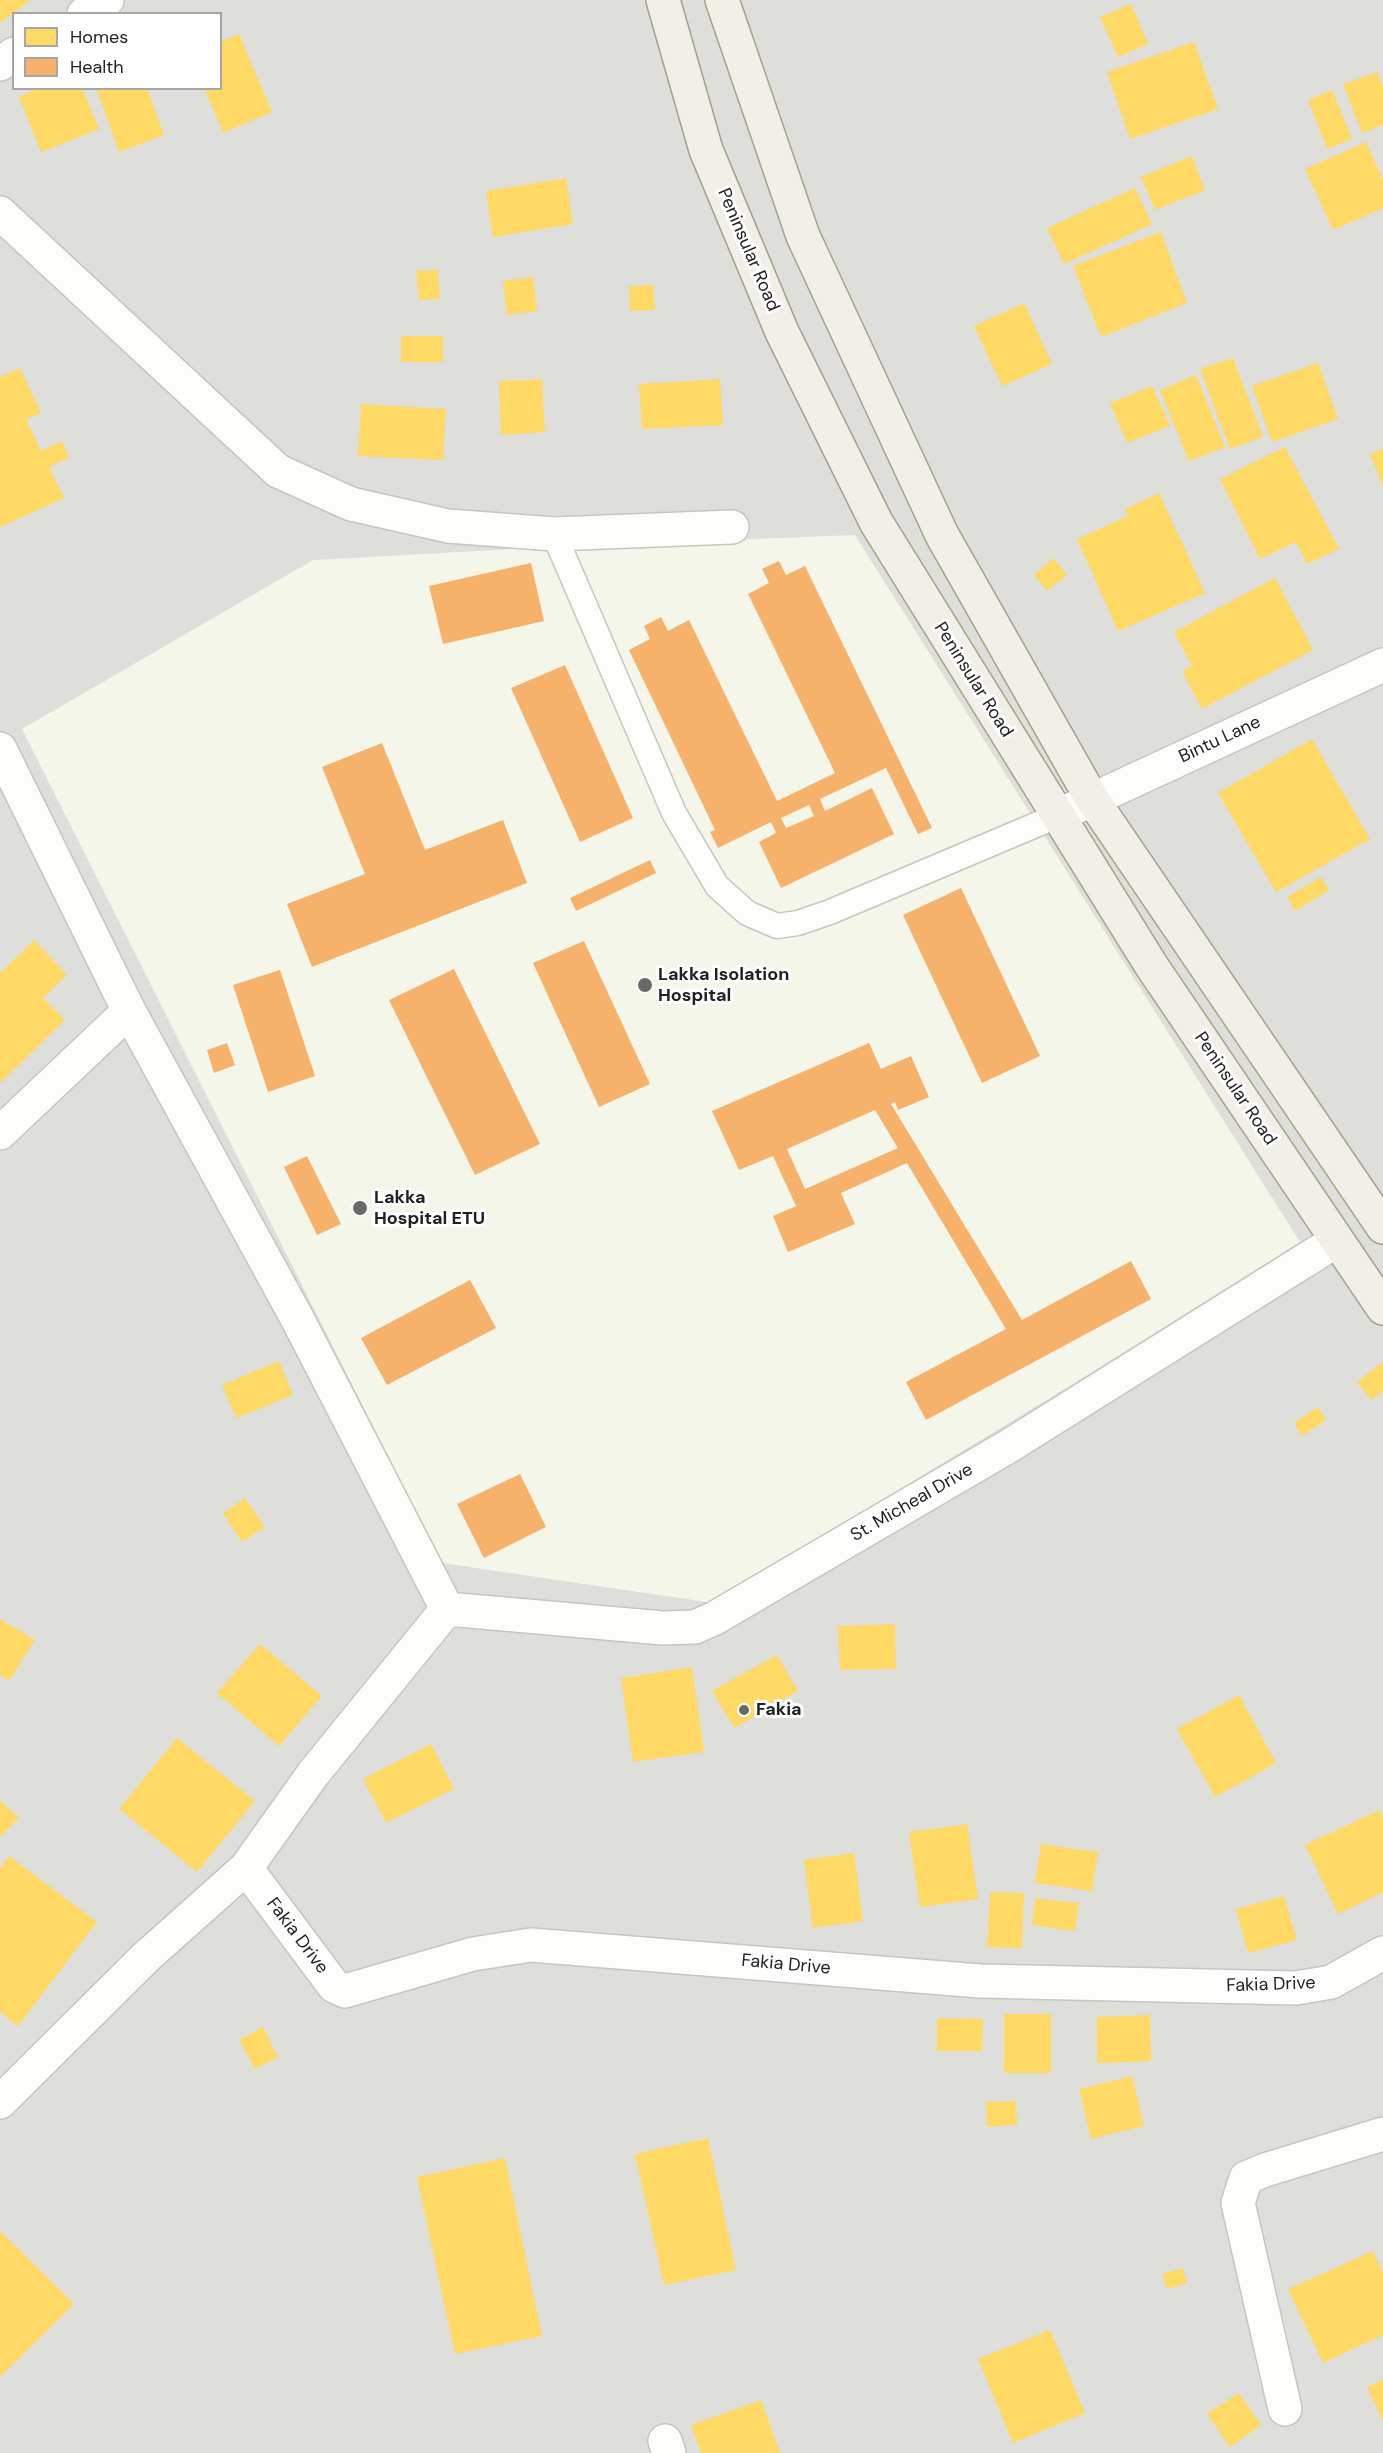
<!DOCTYPE html>
<html>
<head>
<meta charset="utf-8">
<style>
  body { margin:0 }
  #map { position:relative; width:1383px; height:2453px; overflow:hidden; background:#efefea; font-family:"DM Sans",sans-serif }
  canvas { display:block }
  .legend { position:absolute; left:12px; top:12px; width:210px; height:78px; box-sizing:border-box; background:#fff; border:2px solid #a6a6a6; margin:0; padding:8px 10px; list-style:none; font-size:18px; color:#212121 }
  .legend li { display:flex; align-items:center; gap:12px; height:30px }
  .legend b { width:30px; border:2px solid #a6a6a6 }
</style>
</head>
<body>
<div id="map">
<canvas width="1383" height="2453"></canvas>
<ul class="legend">
<li><b style="height:16px;background:#ffd966"></b>Homes</li>
<li><b style="height:16px;background:#f6b26b"></b>Health</li>
</ul>
</div>
<script>
const ctx = document.querySelector('canvas').getContext('2d');
ctx.lineJoin = 'round';
function fillPath(path, color) { ctx.fillStyle = color; ctx.fill(path, 'evenodd'); }
const poly = rows => new Path2D(rows.map(r => 'M' + r).join(''));
function strokePath(path, color, width, dash) { ctx.strokeStyle = color; ctx.lineWidth = width; ctx.lineCap = dash ? 'butt' : 'round'; ctx.setLineDash(dash || []); ctx.stroke(path); }
function label(font, color, halo, rows, align = 'center') {
  ctx.font = font + ' "DM Sans",sans-serif'; ctx.lineWidth = 6; ctx.setLineDash([]); ctx.textBaseline = 'middle'; ctx.strokeStyle = halo; ctx.fillStyle = color; for (const [text, x, y, turn = 0] of rows) {
    ctx.save(); ctx.translate(x, y); ctx.rotate((+turn || 0) * Math.PI / 180); ctx.textAlign = isNaN(turn) ? turn : align; if (halo) ctx.strokeText(text, 0, 0); ctx.fillText(text, 0, 0); ctx.restore();
  }
}
const residential = poly([
  [0,0,1383,0,1383,2453,0,2453],
  [14,14,220,14,220,88,14,88]
]);
const education = poly([
  [855,535,1300,1242,1081,1379,713,1603,442,1563,22,729,313,560,551,547]
]);
const homes = poly([
  [0,0,30,0,0,23],
  [1131,4,1148,44,1118,57,1100,17],
  [239,34,272,112,223,133,204,88,220,88,220,42],
  [1194,42,1218,109,1130,139,1107,72],
  [1377,72,1383,87,1383,125,1362,133,1343,84],
  [39,88,82,88,99,129,41,152,19,97],
  [96,88,147,88,164,135,119,152],
  [1332,90,1352,139,1327,149,1308,100],
  [1366,142,1383,180,1383,208,1333,230,1305,169],
  [1192,156,1205,190,1155,210,1141,177],
  [566,178,573,224,493,237,486,191],
  [1135,188,1152,224,1064,264,1047,228],
  [1161,232,1187,303,1101,337,1073,266],
  [438,270,440,299,419,300,416,271],
  [533,277,537,311,507,315,503,281],
  [653,285,655,310,630,311,629,286],
  [1024,303,1052,364,1002,386,974,326],
  [401,336,443,336,443,362,401,362],
  [1233,358,1263,437,1230,449,1200,369],
  [1318,363,1338,419,1272,442,1252,386],
  [20,368,41,413,26,419,41,451,62,441,69,458,49,467,64,498,0,527,0,377],
  [1196,375,1225,447,1189,461,1160,390],
  [542,379,545,432,501,435,499,381],
  [720,379,723,425,642,429,639,384],
  [1152,386,1170,426,1127,443,1110,403],
  [361,404,446,409,443,460,358,456],
  [1285,447,1339,549,1307,564,1296,542,1260,559,1220,479],
  [1383,449,1383,486,1370,454],
  [1159,493,1205,593,1118,631,1077,539,1128,516,1125,509],
  [1053,558,1067,575,1047,591,1034,575],
  [1275,578,1313,650,1202,709,1182,671,1192,666,1174,632],
  [1312,739,1370,839,1276,892,1218,793],
  [1321,877,1329,890,1295,911,1287,897],
  [34,940,67,975,43,998,65,1020,0,1083,0,973],
  [279,1361,293,1395,236,1418,222,1385],
  [1383,1362,1383,1391,1371,1400,1357,1382],
  [1318,1407,1326,1420,1302,1436,1294,1423],
  [245,1498,265,1527,242,1542,223,1513],
  [0,1619,35,1640,9,1681,0,1675],
  [895,1624,896,1669,840,1670,838,1626],
  [260,1644,322,1696,279,1746,217,1693],
  [777,1655,798,1691,734,1728,712,1691],
  [692,1667,704,1752,633,1762,621,1678],
  [1239,1695,1276,1763,1215,1797,1177,1729],
  [177,1738,255,1801,197,1872,119,1809],
  [431,1744,454,1789,386,1823,363,1779],
  [0,1800,19,1818,0,1837],
  [1379,1810,1383,1818,1383,1892,1338,1914,1305,1845],
  [967,1824,978,1899,920,1907,909,1832],
  [1041,1844,1098,1852,1092,1891,1035,1883],
  [854,1853,863,1921,813,1928,804,1860],
  [9,1856,97,1922,18,2026,0,2012,0,1868],
  [990,1892,1024,1893,1022,1948,987,1947],
  [1284,1896,1297,1940,1248,1953,1236,1909],
  [1035,1898,1079,1903,1075,1931,1032,1925],
  [1004,2014,1051,2014,1051,2073,1004,2073],
  [1150,2015,1151,2061,1097,2063,1097,2017],
  [937,2018,983,2019,982,2051,937,2051],
  [263,2027,278,2057,255,2069,239,2040],
  [1132,2076,1144,2126,1091,2139,1079,2089],
  [1016,2101,1017,2125,987,2127,986,2102],
  [708,2138,736,2270,664,2285,635,2154],
  [505,2158,542,2336,455,2354,417,2177],
  [0,2231,74,2304,0,2377],
  [1373,2251,1383,2273,1383,2335,1323,2363,1288,2289],
  [1183,2268,1187,2283,1167,2289,1162,2274],
  [1050,2330,1085,2413,1013,2443,978,2359],
  [1383,2380,1383,2421,1367,2387],
  [1239,2393,1261,2425,1230,2447,1207,2414],
  [761,2400,780,2453,701,2453,691,2425]
]);
const health = poly([
  [779,561,786,575,805,566,932,828,918,834,886,768,820,799,825,811,872,788,894,834,781,888,759,842,776,833,771,822,718,848,710,832,715,830,629,650,650,639,644,626,661,617,668,631,689,620,777,801,835,773,748,594,769,583,762,569],
  [809,805,814,816,786,828,781,818],
  [531,563,544,621,443,644,429,586],
  [565,665,633,818,580,842,511,688],
  [382,743,425,850,503,820,527,883,312,967,287,904,365,874,322,767],
  [650,860,656,873,576,911,570,898],
  [961,888,1040,1056,982,1083,903,915],
  [584,941,650,1084,599,1107,533,963],
  [454,969,540,1144,475,1175,389,1000],
  [280,970,315,1076,268,1092,233,985],
  [227,1043,235,1065,214,1073,207,1050],
  [869,1043,881,1069,911,1056,929,1097,898,1110,895,1102,891,1104,1022,1320,1131,1261,1151,1299,926,1420,906,1382,1006,1329,907,1163,841,1193,855,1224,788,1252,773,1216,796,1206,773,1156,739,1170,712,1111],
  [875,1110,898,1148,805,1189,787,1149],
  [307,1156,341,1224,317,1235,284,1167],
  [470,1280,496,1328,387,1385,361,1338],
  [520,1474,546,1527,484,1558,457,1504]
]);
const service = poly([
  [554,534,674,813,717,886,747,913,777,926,798,923,830,912,1057,816]
]);
const minor = poly([
  [84,14,107,0],
  [0,64,14,54],
  [0,213,278,471,351,504,448,526,554,534,732,527],
  [0,749,129,1011,298,1320,447,1609],
  [1057,816,1383,665],
  [0,1133,129,1011],
  [447,1609,663,1628,695,1627,715,1618,1009,1446,1336,1241],
  [246,1868,334,1986,345,1991,473,1954,531,1945,980,1981,1296,1988,1331,1982,1383,1953],
  [0,2102,145,1958,246,1868,313,1774,447,1609],
  [1285,2409,1238,2203,1246,2178,1265,2170,1383,2134],
  [665,2441,669,2453]
]);
const primary = poly([
  [663,0,706,150,782,332,876,522,1151,965,1383,1308],
  [722,0,803,236,942,535,1092,799,1383,1227]
]);
const markers = [
  [645,985,8,"#696967"],
  [360,1208,8,"#696967"],
  [744,1710,6,"#696967"]
];
const streetNames = [
  ["Peninsular Road",748,250,67],
  ["Peninsular Road",973,680,58],
  ["Bintu Lane",1220,740,-25],
  ["Peninsular Road",1235,1089,56],
  ["St. Micheal Drive",912,1503,-30],
  ["Fakia Drive",297,1936,53],
  ["Fakia Drive",786,1965,5],
  ["Fakia Drive",1271,1985,-2]
];
const poiNames = [
  ["Lakka Isolation",658,975],
  ["Hospital",658,996],
  ["Lakka",374,1198],
  ["Hospital ETU",374,1219],
  ["Fakia",756,1710]
];
fillPath(residential, '#dededb');
fillPath(education, '#f3f6e8');
fillPath(homes, '#ffd966');
fillPath(health, '#f6b26b');
strokePath(service, '#c5c5c2', 27);
strokePath(minor, '#c5c5c2', 36);
strokePath(primary, '#a3a289', 36);
strokePath(service, '#fdfdfc', 24);
strokePath(minor, '#fdfdfc', 33);
strokePath(primary, '#f1efe7', 33);
for (const [x, y, r, color] of markers) { const dot = new Path2D(); dot.arc(x, y, r, 0, 2 * Math.PI); ctx.fillStyle = color; ctx.fill(dot); strokePath(dot, '#fff', 2); }
label('18px', '#212121', '#fff', streetNames);
label('bold 18px', '#212121', '#fff', poiNames, 'left');
</script>
</body>
</html>
